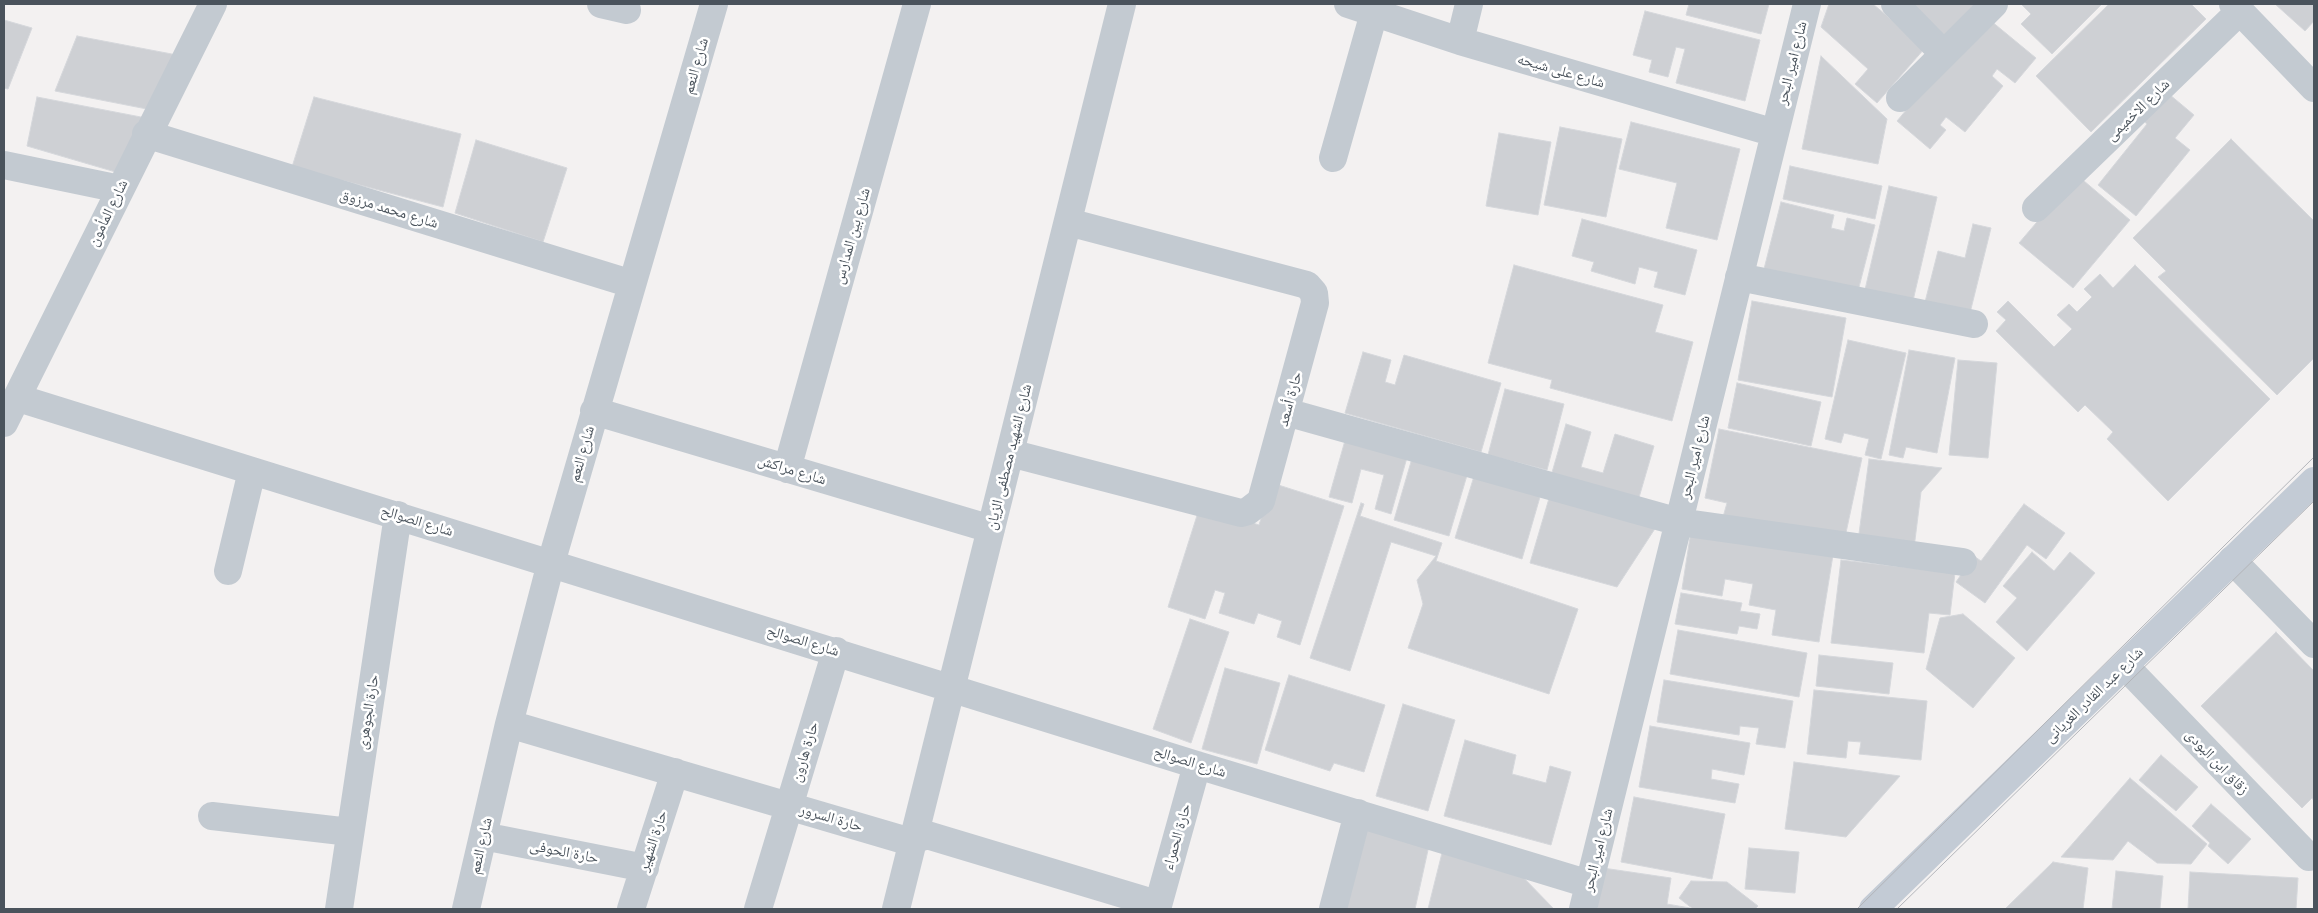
<!DOCTYPE html>
<html>
<head>
<meta charset="utf-8">
<style>
  body { margin:0 }
  #map { position:relative; width:2318px; height:913px; overflow:hidden; background:#f3f1f1; font-family:Mulish,sans-serif }
  canvas { display:block }
  .frame { position:absolute; inset:0; border:5px solid #4a535c; pointer-events:none }
</style>
</head>
<body>
<div id="map">
<canvas width="2318" height="913"></canvas>
<div class="frame"></div>
</div>
<script>
const ctx = document.querySelector('canvas').getContext('2d');
ctx.lineJoin = 'round';
function fillPath(path, color) { ctx.fillStyle = color; ctx.fill(path, 'evenodd'); }
const poly = rows => new Path2D(rows.map(r => 'M' + r).join(''));
function strokePath(path, color, width, dash) { ctx.strokeStyle = color; ctx.lineWidth = width; ctx.lineCap = dash ? 'butt' : 'round'; ctx.setLineDash(dash || []); ctx.stroke(path); }
function label(font, color, halo, rows, align = 'center') {
  ctx.font = font + ' Mulish,"Noto Naskh Arabic",sans-serif'; ctx.lineWidth = 5; ctx.setLineDash([]); ctx.textBaseline = 'middle'; ctx.strokeStyle = halo; ctx.fillStyle = color; for (const [text, x, y, turn = 0] of rows) {
    ctx.save(); ctx.translate(x, y); ctx.rotate((+turn || 0) * Math.PI / 180); ctx.textAlign = isNaN(turn) ? turn : align; if (halo) ctx.strokeText(text, 0, 0); ctx.fillText(text, 0, 0); ctx.restore();
  }
}
const building = poly([
  [1689,4,1769,4,1761,34,1686,15,1689,4],
  [1829,4,1873,4,1925,48,1877,103,1855,84,1868,69,1821,27,1829,4],
  [1907,4,1976,4,1941,39,1907,4],
  [2021,4,2102,4,2052,54,2021,24,2031,14,2021,4],
  [2109,4,2191,4,2206,19,2091,132,2036,76,2109,4],
  [2275,4,2314,4,2314,21,2305,31,2275,4],
  [1645,11,1760,40,1745,101,1676,83,1685,49,1676,47,1668,77,1649,72,1652,60,1633,55,1645,11],
  [1985,16,2036,58,2015,83,1997,69,1992,76,2003,86,1965,132,1946,117,1940,125,1946,130,1930,149,1897,121,1985,16],
  [4,20,32,28,8,89,4,88,4,20],
  [77,36,177,55,152,110,55,91,77,36],
  [1821,56,1887,119,1878,164,1802,149,1821,56],
  [2163,89,2194,115,2175,138,2190,150,2136,216,2098,185,2147,124,2140,118,2163,89],
  [37,97,146,118,119,173,27,146,37,97],
  [314,97,461,134,443,207,292,167,314,97],
  [1631,122,1740,149,1717,240,1666,228,1677,183,1619,169,1631,122],
  [1560,127,1622,139,1606,217,1544,205,1560,127],
  [1499,133,1551,142,1538,215,1486,206,1499,133],
  [2231,139,2314,221,2314,358,2277,395,2158,277,2166,271,2133,238,2231,139],
  [476,140,567,168,543,242,455,213,476,140],
  [1790,166,1882,186,1875,219,1783,199,1790,166],
  [2077,175,2130,220,2073,288,2019,243,2077,175],
  [1889,186,1937,197,1912,305,1864,294,1889,186],
  [1781,202,1834,215,1831,228,1844,231,1847,218,1875,225,1858,291,1764,269,1781,202],
  [1582,219,1697,250,1685,295,1654,287,1658,272,1639,267,1635,284,1591,271,1594,262,1572,256,1582,219],
  [1973,224,1991,228,1969,317,1924,306,1938,251,1965,258,1973,224],
  [1514,265,1663,305,1655,332,1693,342,1672,421,1550,388,1552,380,1488,363,1514,265],
  [2135,265,2270,399,2168,501,2107,439,2113,432,2085,405,2078,412,1996,331,2006,320,1997,312,2008,301,2054,347,2072,329,2057,315,2069,304,2077,312,2092,297,2084,289,2100,274,2113,288,2135,265],
  [1752,301,1846,318,1832,397,1738,380,1752,301],
  [1848,340,1906,353,1881,459,1865,455,1869,439,1844,433,1841,443,1825,439,1848,340],
  [1909,350,1955,358,1937,453,1906,447,1903,458,1889,455,1909,350],
  [1363,352,1391,360,1385,382,1395,385,1404,355,1501,383,1481,452,1345,413,1363,352],
  [1958,360,1997,363,1988,458,1949,455,1958,360],
  [1737,383,1821,402,1811,446,1728,428,1737,383],
  [1505,389,1564,404,1547,470,1488,455,1505,389],
  [1566,424,1591,432,1581,467,1603,473,1615,434,1654,446,1638,501,1551,476,1566,424],
  [1719,429,1862,458,1844,542,1723,517,1727,503,1705,498,1719,429],
  [1346,437,1408,454,1391,514,1375,509,1384,475,1361,469,1352,503,1329,497,1346,437],
  [1413,455,1468,472,1449,536,1394,520,1413,455],
  [1869,459,1942,468,1921,492,1914,548,1858,541,1869,459],
  [1475,473,1542,490,1522,559,1455,538,1475,473],
  [1272,483,1344,506,1300,645,1277,637,1282,621,1258,613,1254,624,1219,613,1225,593,1215,590,1205,619,1168,607,1200,506,1259,525,1272,483],
  [1550,495,1658,524,1617,587,1530,563,1550,495],
  [1361,503,1364,504,1360,516,1442,543,1436,561,1578,609,1549,694,1408,648,1423,604,1417,580,1436,556,1391,542,1350,671,1310,658,1361,503],
  [2024,504,2065,533,2046,559,2027,545,1985,603,1956,582,1974,556,1981,561,2024,504],
  [1691,531,1833,555,1819,642,1772,635,1776,610,1749,605,1753,584,1725,579,1722,596,1682,589,1691,531],
  [2032,552,2054,571,2070,552,2095,573,2027,651,1996,622,2017,598,2003,586,2032,552],
  [1841,560,1955,573,1950,615,1929,613,1924,653,1831,643,1841,560],
  [1681,593,1742,603,1740,611,1760,614,1757,629,1739,626,1737,634,1675,624,1681,593],
  [1963,614,2015,658,1973,708,1926,669,1940,618,1963,614],
  [1190,619,1229,632,1191,743,1153,729,1190,619],
  [1678,630,1807,653,1799,697,1670,674,1678,630],
  [2276,632,2314,671,2314,801,2312,798,2302,808,2201,706,2276,632],
  [1819,655,1893,663,1889,694,1816,686,1819,655],
  [1225,668,1280,683,1257,764,1202,749,1225,668],
  [1289,675,1385,705,1364,772,1334,763,1330,771,1265,750,1289,675],
  [1664,680,1793,701,1785,748,1756,744,1759,728,1740,726,1739,735,1657,722,1664,680],
  [1814,690,1927,701,1921,760,1859,754,1861,742,1848,741,1846,758,1807,754,1814,690],
  [1403,704,1455,720,1428,811,1376,796,1403,704],
  [1650,726,1750,743,1744,775,1712,769,1711,779,1739,784,1735,803,1639,787,1650,726],
  [1465,740,1516,755,1512,774,1546,783,1550,766,1571,772,1551,845,1444,816,1465,740],
  [2161,755,2198,787,2176,811,2139,780,2161,755],
  [1794,762,1900,776,1846,837,1785,829,1794,762],
  [2130,778,2207,844,2191,864,2157,863,2128,841,2113,860,2061,857,2130,778],
  [1634,797,1725,814,1712,879,1621,862,1634,797],
  [2211,804,2251,839,2228,864,2208,846,2210,843,2192,826,2211,804],
  [1361,826,1430,841,1415,909,1343,909,1361,826],
  [1749,848,1799,852,1795,893,1745,889,1749,848],
  [1442,853,1518,872,1554,909,1428,909,1442,853],
  [2053,862,2088,868,2083,909,2005,909,2053,862],
  [1603,868,1671,878,1667,904,1690,908,1690,909,1597,909,1603,868],
  [2116,871,2163,876,2160,909,2112,909,2116,871],
  [2190,872,2298,878,2296,909,2188,909,2190,872],
  [1691,881,1727,882,1758,906,1755,909,1693,909,1679,898,1691,881]
]);
const street = poly([
  [601,4,627,10],
  [1348,4,1460,41,1775,133],
  [1895,4,1944,54],
  [2233,4,2314,88],
  [1460,41,1469,4],
  [1900,98,1994,4],
  [146,134,632,284],
  [1333,158,1374,13],
  [4,165,120,189],
  [2036,208,2240,11],
  [1739,277,1974,324],
  [18,398,1197,765,1589,884],
  [594,411,991,529],
  [1286,412,1679,522,1963,562],
  [4,423,213,4],
  [1010,453,1241,513,1248,511,1261,501,1315,303,1314,293,1307,285,1068,222],
  [787,469,917,4],
  [2232,560,2314,644],
  [228,571,252,471],
  [2125,666,2309,857],
  [509,724,904,840,913,840,927,835,1143,900,1147,909],
  [212,816,350,832],
  [483,836,645,868],
  [339,909,398,515],
  [466,909,509,724,551,563,714,4],
  [631,909,675,772],
  [758,909,836,651],
  [896,909,1122,4],
  [1157,909,1197,765],
  [1333,909,1358,813],
  [1583,909,1807,4]
]);
const secondary = poly([
  [1873,909,2314,481]
]);
const tram = poly([
  [1857,909,2314,457],
  [1897,909,2314,501]
]);
const streetNames = [
  ["شارع امير البحر",1792,63,-76],
  ["شارع النعم",696,66,-74],
  ["شارع على شيحه",1561,71,16],
  ["شارع الاخميمى",2138,110,-44],
  ["شارع محمد مرزوق",389,209,17],
  ["شارع المأمون",108,213,-64],
  ["شارع بين المدارس",852,236,-74],
  ["حارة أسعد",1290,399,-75],
  ["شارع النعم",582,454,-74],
  ["شارع الشهيد مصطفى الزيان",1009,457,-76],
  ["شارع امير البحر",1695,457,-76],
  ["شارع مراكش",792,470,17],
  ["شارع الصوالح",417,521,17],
  ["شارع الصوالح",803,641,17],
  ["شارع عبد القادر الغريانى",2094,695,-44],
  ["حارة الجوهرى",368,712,-81],
  ["حارة هارون",805,752,-73],
  ["شارع الصوالح",1190,762,17],
  ["زقاق ابن البودى",2217,762,46],
  ["حارة السرور",831,818,16],
  ["حارة الحمراء",1177,837,-74],
  ["حارة الشهير",653,841,-72],
  ["شارع النعم",481,846,-77],
  ["شارع امير البحر",1598,850,-76],
  ["حارة الحوفى",564,852,11]
];
fillPath(building, '#ced0d4');
strokePath(building, '#d5d7db', 1);
strokePath(street, '#c3cad1', 28);
strokePath(secondary, '#c3cbd5', 28);
strokePath(tram, '#b3b5ba', 1);
label('15px', '#4a535c', '#fff', streetNames);
</script>
</body>
</html>
